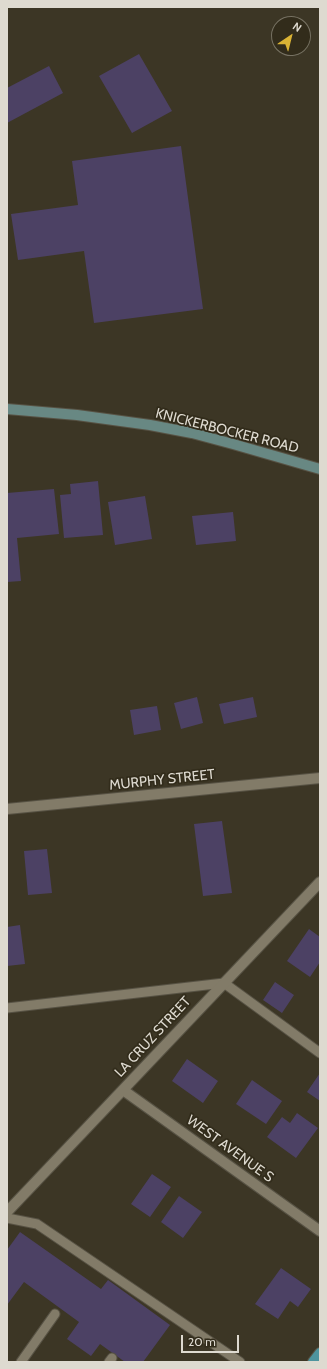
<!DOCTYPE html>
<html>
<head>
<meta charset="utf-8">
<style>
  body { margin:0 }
  #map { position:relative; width:327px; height:1369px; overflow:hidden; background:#3c3625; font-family:Cabin,sans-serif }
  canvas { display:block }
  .frame { position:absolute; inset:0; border:8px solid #dedad0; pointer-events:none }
  .north { position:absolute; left:271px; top:16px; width:40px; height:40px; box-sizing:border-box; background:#322c1b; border:1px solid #777263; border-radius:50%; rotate:35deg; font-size:11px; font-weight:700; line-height:16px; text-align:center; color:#dedad0 }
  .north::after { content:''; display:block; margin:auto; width:14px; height:18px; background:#dab334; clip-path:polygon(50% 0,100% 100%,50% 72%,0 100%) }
  .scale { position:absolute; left:181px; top:1335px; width:58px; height:18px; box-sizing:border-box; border:2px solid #dedad0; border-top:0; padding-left:5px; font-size:12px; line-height:14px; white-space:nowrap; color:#dedad0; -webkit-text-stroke:3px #322c1b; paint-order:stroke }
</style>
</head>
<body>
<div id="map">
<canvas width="327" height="1369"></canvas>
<div class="frame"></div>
<div class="north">N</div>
<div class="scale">20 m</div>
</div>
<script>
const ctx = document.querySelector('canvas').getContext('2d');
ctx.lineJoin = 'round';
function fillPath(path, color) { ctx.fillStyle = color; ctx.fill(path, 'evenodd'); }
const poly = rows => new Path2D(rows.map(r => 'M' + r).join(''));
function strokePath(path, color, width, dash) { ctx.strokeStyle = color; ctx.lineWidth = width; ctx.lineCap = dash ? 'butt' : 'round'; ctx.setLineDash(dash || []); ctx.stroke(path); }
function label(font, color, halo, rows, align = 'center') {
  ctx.font = font + ' Cabin,sans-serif'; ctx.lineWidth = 3.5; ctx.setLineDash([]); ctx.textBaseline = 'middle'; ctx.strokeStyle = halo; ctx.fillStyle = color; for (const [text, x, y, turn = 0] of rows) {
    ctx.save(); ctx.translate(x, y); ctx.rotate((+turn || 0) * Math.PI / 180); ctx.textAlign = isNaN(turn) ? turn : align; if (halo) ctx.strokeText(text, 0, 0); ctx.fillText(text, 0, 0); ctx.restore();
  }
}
const building = poly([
  [139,54,172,111,132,133,99,76],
  [49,66,63,93,7,123,7,88],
  [181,146,203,309,94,323,84,251,18,260,11,214,78,205,72,161],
  [98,481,103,535,64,538,60,495,71,494,70,484],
  [54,489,59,534,17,538,21,581,7,582,7,493],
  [145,496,152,539,115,545,108,502],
  [233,512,236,541,196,545,192,516],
  [197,697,203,723,181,729,174,703],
  [253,697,257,717,224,724,219,704],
  [157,706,161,730,134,735,130,710],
  [222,821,232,893,203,896,194,824],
  [47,849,52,893,28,895,24,851],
  [20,925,25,964,7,966,7,927],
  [309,929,320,937,320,962,310,977,287,961],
  [275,982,294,995,282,1013,263,1000],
  [187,1059,218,1081,203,1103,172,1081],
  [320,1073,320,1101,307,1092],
  [252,1080,282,1101,266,1124,236,1104],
  [297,1113,318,1128,296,1158,267,1137,282,1117,290,1123],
  [152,1174,171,1187,150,1217,131,1204],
  [179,1196,202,1212,183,1238,161,1222],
  [20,1232,101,1289,108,1280,170,1325,143,1362,125,1362,100,1344,91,1356,67,1339,79,1322,24,1282,7,1305,7,1250],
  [281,1268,311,1289,298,1307,290,1301,278,1319,255,1304]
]);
const lane = poly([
  [7,1008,224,983,320,1053],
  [7,1218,37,1224,240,1362],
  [21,1362,55,1314],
  [109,1362,112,1358]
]);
const street = poly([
  [7,809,320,778],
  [123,1090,320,1231],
  [7,1212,320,882]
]);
const secondary = poly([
  [7,409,77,415,150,425,192,433,233,444,320,469]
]);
const primary = poly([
  [313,1362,320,1353]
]);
const streetNames = [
  ["KNICKERBOCKER ROAD",227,431,14],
  ["MURPHY STREET",162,780,-6],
  ["LA CRUZ STREET",153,1037,-47],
  ["WEST AVENUE S",230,1149,36]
];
fillPath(building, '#4c4164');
strokePath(lane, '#575244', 11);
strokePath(street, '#575244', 12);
strokePath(secondary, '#575244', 12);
strokePath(primary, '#575244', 12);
strokePath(lane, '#827b68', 9);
strokePath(street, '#827b68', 10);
strokePath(secondary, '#688883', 10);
strokePath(primary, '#4e949e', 10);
label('14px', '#dedad0', '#322c1b', streetNames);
</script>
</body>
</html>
